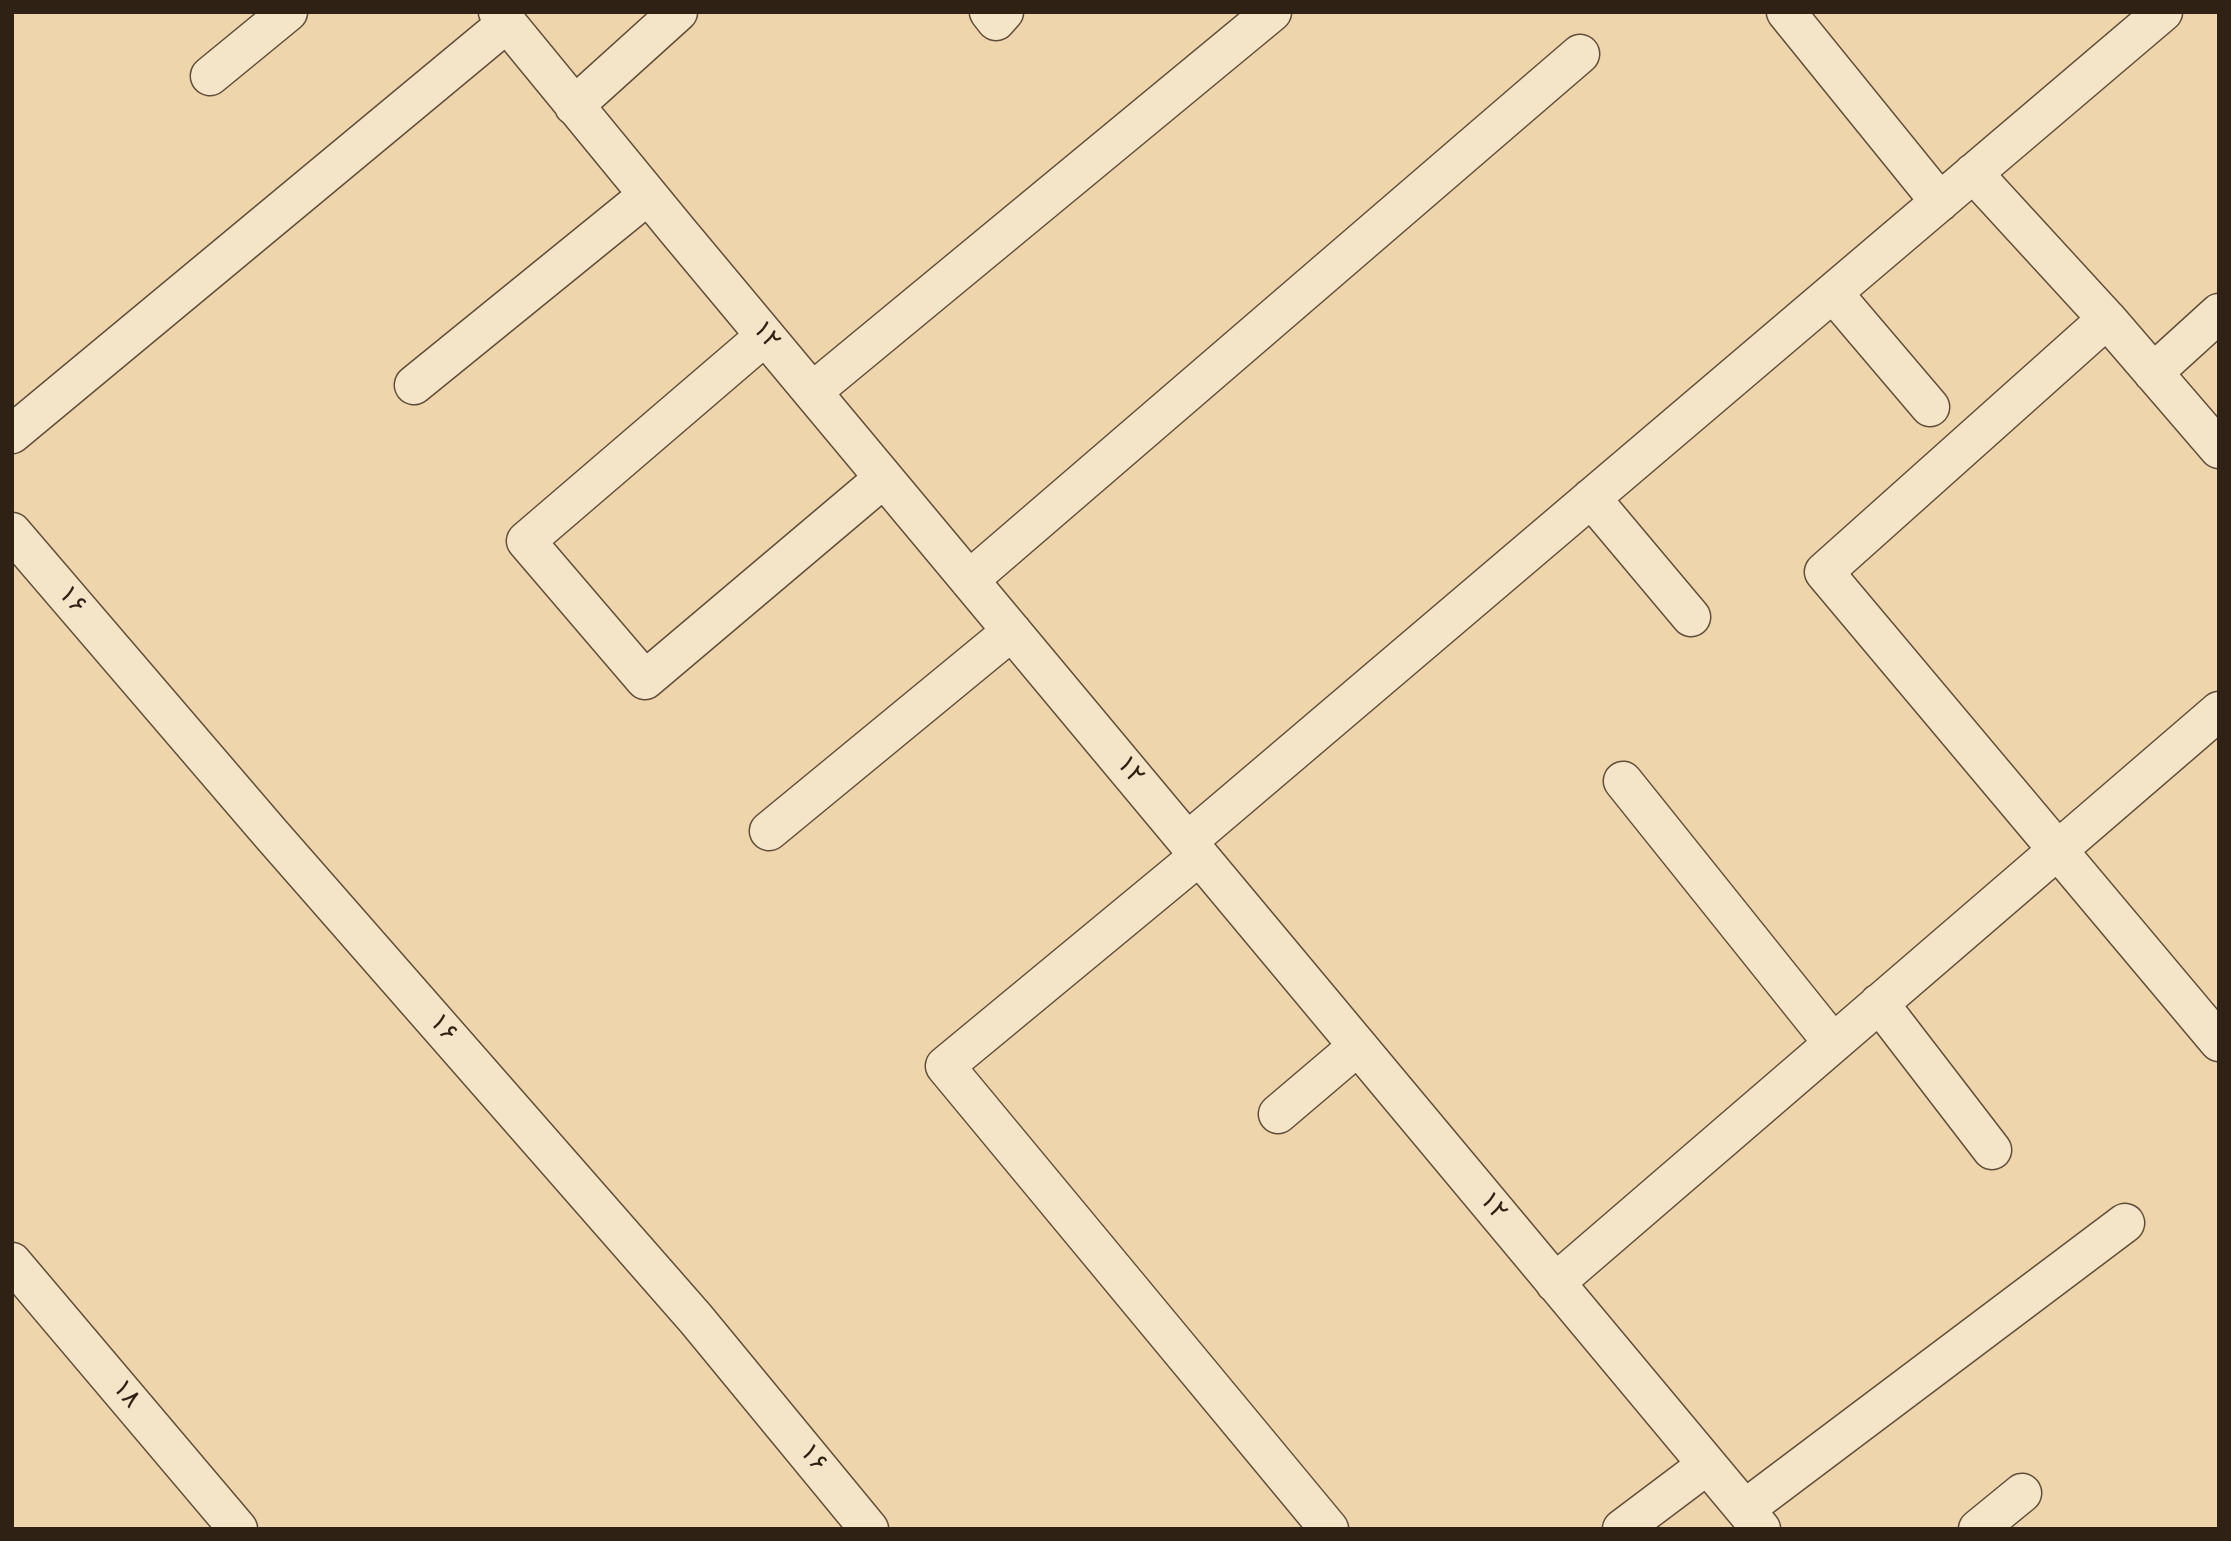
<!DOCTYPE html>
<html>
<head>
<meta charset="utf-8">
<style>
  body { margin:0 }
  #map { position:relative; width:2231px; height:1541px; overflow:hidden; background:#eed5ab; font-family:"IM FELL DW Pica",serif }
  canvas { display:block }
  .frame { position:absolute; inset:0; border:14px solid #302115; pointer-events:none }
</style>
</head>
<body>
<div id="map">
<canvas width="2231" height="1541"></canvas>
<div class="frame"></div>
</div>
<script>
const ctx = document.querySelector('canvas').getContext('2d');
ctx.lineJoin = 'round';
const poly = rows => new Path2D(rows.map(r => 'M' + r).join(''));
function strokePath(path, color, width, dash) { ctx.strokeStyle = color; ctx.lineWidth = width; ctx.lineCap = dash ? 'butt' : 'round'; ctx.setLineDash(dash || []); ctx.stroke(path); }
function label(font, color, halo, rows, align = 'center') {
  ctx.font = font + ' "IM FELL DW Pica",serif'; ctx.lineWidth = 7; ctx.setLineDash([]); ctx.textBaseline = 'middle'; ctx.strokeStyle = halo; ctx.fillStyle = color; for (const [text, x, y, turn = 0] of rows) {
    ctx.save(); ctx.translate(x, y); ctx.rotate((+turn || 0) * Math.PI / 180); ctx.textAlign = isNaN(turn) ? turn : align; if (halo) ctx.strokeText(text, 0, 0); ctx.fillText(text, 0, 0); ctx.restore();
  }
}
const minor = poly([
  [498,12,677,230,1761,1529],
  [989,12,996,21,1004,12],
  [1786,12,1940,202],
  [210,76,288,12],
  [574,106,678,12],
  [1973,173,2107,319],
  [1833,293,1930,407],
  [765,336,526,541,645,680,884,478],
  [2153,373,2219,313],
  [414,385,648,195],
  [812,392,1272,12],
  [12,434,507,23],
  [2219,449,2107,319,1824,572,2219,1042],
  [1591,498,1691,617],
  [12,532,271,834,696,1319,869,1529],
  [969,580,1580,54],
  [1623,781,1833,1043],
  [769,831,1012,631],
  [1188,841,2163,12],
  [1199,856,945,1066,1329,1529],
  [1879,1003,1992,1150],
  [1278,1114,1358,1046],
  [12,1262,238,1529],
  [1555,1283,2219,711],
  [1745,1509,2125,1223],
  [1622,1529,1707,1465],
  [1978,1529,2022,1493]
]);
const streetNames = [
  ["۱۲",765,336,50],
  ["۱۶",71,601,49],
  ["۱۲",1129,771,50],
  ["۱۶",442,1029,49],
  ["۱۲",1492,1207,50],
  ["۱۸",125,1395,50],
  ["۱۶",812,1459,50]
];
strokePath(minor, '#604e3a', 41);
strokePath(minor, '#f4e4c8', 38);
label('26px', '#302115', '#f4e4c8', streetNames);
</script>
</body>
</html>
